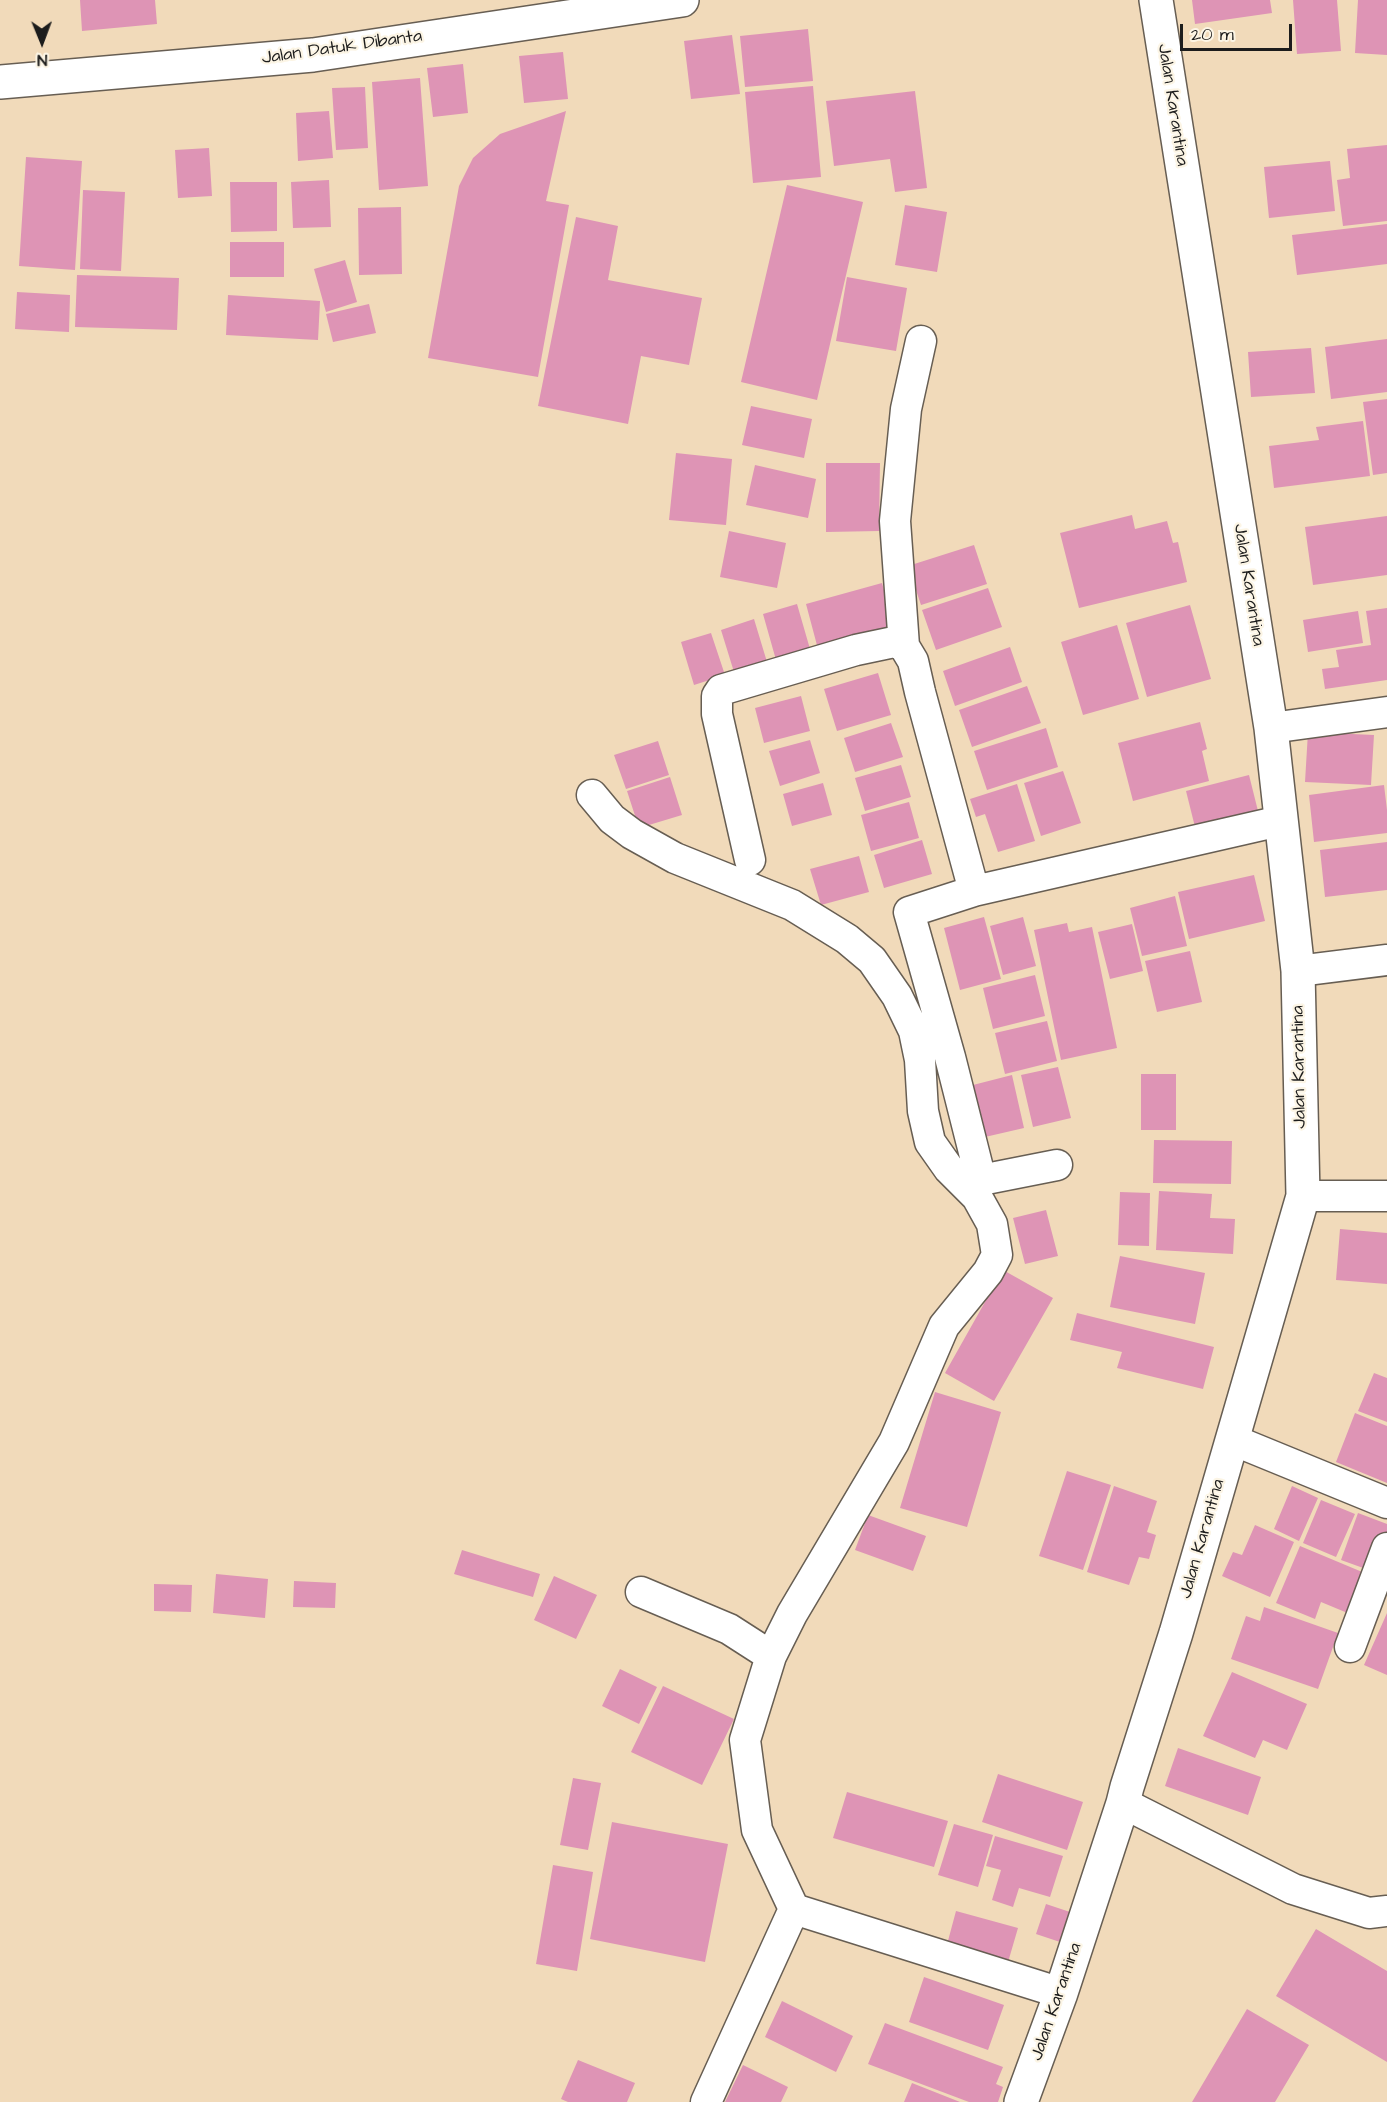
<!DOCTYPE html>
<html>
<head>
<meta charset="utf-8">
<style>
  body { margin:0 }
  #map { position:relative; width:1387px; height:2102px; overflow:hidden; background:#f1daba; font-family:"Architects Daughter",sans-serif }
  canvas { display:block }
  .north { position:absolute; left:12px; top:12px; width:60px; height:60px; -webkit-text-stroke:4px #fcf5e5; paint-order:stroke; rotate:179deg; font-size:16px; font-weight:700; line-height:24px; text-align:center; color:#1c1c1c }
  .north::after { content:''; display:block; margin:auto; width:21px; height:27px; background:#1c1c1c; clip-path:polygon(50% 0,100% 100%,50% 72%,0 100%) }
  .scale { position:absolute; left:1180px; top:24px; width:112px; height:27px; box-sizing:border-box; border:3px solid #1c1c1c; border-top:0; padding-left:8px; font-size:18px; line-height:21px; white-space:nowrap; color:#1c1c1c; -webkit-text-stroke:4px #fcf5e5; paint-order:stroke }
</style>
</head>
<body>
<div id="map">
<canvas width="1387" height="2102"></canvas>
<div class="north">N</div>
<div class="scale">20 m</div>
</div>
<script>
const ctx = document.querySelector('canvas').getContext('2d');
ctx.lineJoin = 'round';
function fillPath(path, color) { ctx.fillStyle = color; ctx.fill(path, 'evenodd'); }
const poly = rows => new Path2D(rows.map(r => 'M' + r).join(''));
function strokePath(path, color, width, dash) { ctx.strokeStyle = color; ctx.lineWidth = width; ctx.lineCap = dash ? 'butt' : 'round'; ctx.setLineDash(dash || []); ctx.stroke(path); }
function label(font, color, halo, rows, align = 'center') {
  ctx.font = font + ' "Architects Daughter",sans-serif'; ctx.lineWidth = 4.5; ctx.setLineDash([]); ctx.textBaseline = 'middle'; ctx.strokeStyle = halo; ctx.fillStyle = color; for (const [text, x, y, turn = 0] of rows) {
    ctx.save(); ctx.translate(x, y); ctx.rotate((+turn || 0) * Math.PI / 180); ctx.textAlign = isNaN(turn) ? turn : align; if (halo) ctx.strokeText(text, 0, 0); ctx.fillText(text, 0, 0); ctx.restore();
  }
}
const building = poly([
  [80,0,155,0,157,24,82,31],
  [1192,0,1270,0,1272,13,1195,24],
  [1293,0,1337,0,1341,51,1297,54],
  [1358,0,1387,0,1387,55,1355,53],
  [808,29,813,81,745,87,740,36],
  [732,35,740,94,691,99,684,41],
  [563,52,568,99,524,103,519,56],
  [463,64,468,113,433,117,427,68],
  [420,78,428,186,379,190,372,82],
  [813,86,821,177,753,183,745,92],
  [365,87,368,148,336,150,332,88],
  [915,91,927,188,895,192,890,159,834,166,826,101],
  [329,111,333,158,298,161,296,113],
  [566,111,546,201,569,205,538,377,428,358,459,186,473,158,500,134],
  [1387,145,1387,221,1343,226,1337,180,1350,178,1347,149],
  [209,148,212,196,178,198,175,150],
  [26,157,82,161,75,270,19,266],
  [1330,161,1335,211,1269,218,1264,167],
  [329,180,331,227,293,228,291,182],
  [230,182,277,182,277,231,231,232],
  [787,185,863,202,817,400,741,382],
  [83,190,125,192,121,271,80,269],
  [905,205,947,212,937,272,895,265],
  [401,207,402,274,359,275,358,208],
  [576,217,618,226,608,280,702,298,689,365,641,356,628,424,538,406],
  [1387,224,1387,264,1297,275,1292,235],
  [230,242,284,242,284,277,230,277],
  [345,260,357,302,326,312,314,269],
  [77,275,179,278,177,330,75,327],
  [847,277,907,288,896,351,836,341],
  [17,292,70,295,69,332,15,329],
  [228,295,320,301,318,340,226,335],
  [369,304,376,333,333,342,326,314],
  [1387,339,1387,392,1331,399,1325,347],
  [1311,348,1315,393,1251,397,1248,352],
  [1387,399,1387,473,1373,475,1363,402],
  [751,406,812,419,804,458,742,445],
  [1363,421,1370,476,1274,488,1269,446,1319,440,1316,427],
  [676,453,732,459,726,525,669,520],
  [826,463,880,463,879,531,826,532],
  [755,465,816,479,808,518,746,505],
  [1132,515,1135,529,1167,521,1173,543,1178,542,1187,582,1079,608,1060,533],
  [1387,516,1387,575,1313,585,1305,527],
  [729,531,786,543,777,588,720,577],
  [974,545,987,584,921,605,908,566],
  [882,583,895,628,818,649,806,604],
  [988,588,1002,627,936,650,922,610],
  [797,604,810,649,776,660,763,614],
  [1190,605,1211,679,1147,697,1126,623],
  [1387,608,1387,680,1325,689,1322,669,1339,667,1336,650,1371,645,1366,611],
  [1358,611,1363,643,1308,652,1303,620],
  [754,619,767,662,734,672,721,630],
  [1117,625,1139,699,1083,715,1061,642],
  [711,633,725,675,694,685,681,642],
  [1010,647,1022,682,955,706,943,671],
  [878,673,891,715,837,731,824,689],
  [1027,686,1041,723,972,747,959,710],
  [801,696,810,731,764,743,755,708],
  [1200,722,1207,749,1202,751,1209,781,1133,801,1118,743],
  [891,723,903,757,855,772,844,738],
  [1046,728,1058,767,987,790,974,751],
  [1308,732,1374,735,1371,785,1305,782],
  [810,740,820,773,780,786,769,751],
  [658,741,669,775,626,789,614,755],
  [901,765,911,797,865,811,855,778],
  [1063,771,1081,823,1041,836,1024,783],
  [1249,775,1258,811,1195,827,1186,791],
  [670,777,682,815,639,828,627,791],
  [823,783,832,815,792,826,783,794],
  [1017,784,1035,841,998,852,985,814,976,817,970,799],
  [1384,785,1387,810,1387,833,1314,842,1309,795],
  [909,802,919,838,871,851,861,815],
  [922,840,932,874,884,888,874,855],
  [1387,842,1387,890,1325,897,1320,850],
  [859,856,869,892,821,905,810,869],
  [1254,875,1265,921,1189,939,1178,892],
  [1175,896,1187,946,1142,956,1130,908],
  [984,917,1001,979,960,990,944,928],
  [1023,917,1036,966,1003,975,990,926],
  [1067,923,1069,932,1092,927,1117,1048,1061,1060,1034,930],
  [1132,924,1143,971,1110,979,1098,932],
  [1190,951,1202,1002,1157,1012,1145,961],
  [1035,975,1045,1016,993,1029,983,988],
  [1047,1021,1057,1061,1005,1074,995,1033],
  [1058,1067,1071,1118,1033,1127,1021,1075],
  [1141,1074,1176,1074,1176,1130,1141,1130],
  [1012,1075,1024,1128,985,1137,973,1085],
  [1154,1140,1232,1141,1231,1184,1153,1183],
  [1159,1191,1212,1194,1210,1218,1235,1219,1233,1254,1156,1250],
  [1120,1192,1150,1193,1149,1246,1118,1245],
  [1046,1210,1058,1256,1025,1264,1013,1218],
  [1340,1229,1387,1233,1387,1284,1336,1280],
  [1120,1256,1205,1273,1195,1324,1110,1307],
  [1003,1270,1053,1298,994,1401,945,1373],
  [1077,1313,1214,1347,1203,1389,1117,1368,1122,1352,1070,1340],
  [1374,1373,1387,1378,1387,1422,1358,1411],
  [935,1392,1001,1412,967,1527,900,1508],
  [1355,1413,1387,1426,1387,1483,1336,1462],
  [1067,1471,1111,1485,1083,1570,1039,1556],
  [1114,1486,1157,1501,1147,1532,1156,1535,1149,1559,1139,1557,1129,1585,1087,1572],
  [1292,1486,1318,1498,1299,1541,1274,1529],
  [1321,1500,1355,1514,1336,1557,1303,1543],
  [1358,1513,1387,1524,1387,1547,1377,1573,1341,1560],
  [868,1515,926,1536,913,1571,855,1550],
  [1255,1525,1294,1542,1270,1597,1222,1576,1233,1552,1242,1555],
  [1300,1546,1367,1574,1350,1614,1321,1602,1315,1619,1276,1603],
  [462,1550,540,1574,533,1597,454,1574],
  [216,1574,268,1579,265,1618,213,1613],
  [554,1576,597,1595,576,1639,534,1620],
  [294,1581,336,1583,335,1608,293,1607],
  [154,1584,192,1585,191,1612,154,1611],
  [1264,1607,1338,1633,1318,1689,1231,1659,1246,1616,1260,1621],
  [1387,1613,1387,1675,1364,1665],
  [620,1669,657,1687,639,1724,602,1706],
  [1232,1672,1307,1704,1287,1750,1263,1740,1255,1758,1203,1736],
  [663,1686,734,1719,702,1785,631,1752],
  [1178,1748,1261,1777,1248,1815,1165,1786],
  [998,1774,1083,1802,1067,1850,982,1822],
  [573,1778,601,1783,588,1850,560,1845],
  [847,1792,948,1821,934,1867,833,1838],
  [612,1822,728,1844,705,1962,590,1939],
  [954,1824,993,1835,978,1887,938,1875],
  [995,1836,1063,1856,1050,1897,1019,1888,1013,1907,992,1900,1001,1870,986,1866],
  [553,1865,593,1872,577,1971,536,1964],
  [1046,1904,1073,1913,1063,1943,1036,1934],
  [956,1911,1018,1928,1006,1969,945,1952],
  [1316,1929,1387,1971,1387,2062,1276,1996],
  [924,1977,1004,2005,988,2050,909,2022],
  [782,2001,853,2036,836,2072,765,2037],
  [1247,2009,1309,2045,1275,2102,1192,2102],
  [885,2023,1003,2067,996,2084,1003,2087,998,2102,969,2102,868,2064],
  [578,2060,635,2083,627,2102,568,2102,561,2099],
  [743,2065,788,2087,781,2102,725,2102],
  [912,2083,960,2102,904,2102]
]);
const street = poly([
  [904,646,895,521,906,409,921,341],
  [1271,728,1387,712],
  [592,795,612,819,632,834,675,858,792,905,847,939,872,960,897,996,914,1031,920,1060,923,1111,930,1142,949,1169,977,1197,992,1224,997,1255,988,1272,944,1326,894,1442,792,1614,771,1656,745,1740,757,1830,794,1909],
  [750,860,717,714,717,696,721,690,856,650,894,642,904,646,913,661,920,692,974,891],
  [1298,971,1387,960],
  [1057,1165,981,1180,950,1057,909,912,974,891,1280,821],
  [1303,1196,1387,1196],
  [1233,1440,1387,1503],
  [641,1592,729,1629,771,1656],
  [1350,1647,1387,1548],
  [1123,1803,1293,1889,1369,1913,1387,1911],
  [706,2102,794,1909,1061,1993]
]);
const secondary = poly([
  [0,82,313,55,682,0],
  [1021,2102,1061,1993,1123,1803,1127,1787,1176,1633,1303,1196,1298,971,1271,728,1156,0]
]);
const streetNames = [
  ["Jalan Datuk Dibanta",342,48,-8],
  ["Jalan Karantina",1172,105,81],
  ["Jalan Karantina",1248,585,81],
  ["Jalan Karantina",1300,1067,-91],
  ["Jalan Karantina",1203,1539,-74],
  ["Jalan Karantina",1057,2002,-71]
];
fillPath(building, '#de94b5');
strokePath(street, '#675e53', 33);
strokePath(secondary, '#675e53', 36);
strokePath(street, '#fff', 30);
strokePath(secondary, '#fff', 33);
label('18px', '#1c1c1c', '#fcf5e5', streetNames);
</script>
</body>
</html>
